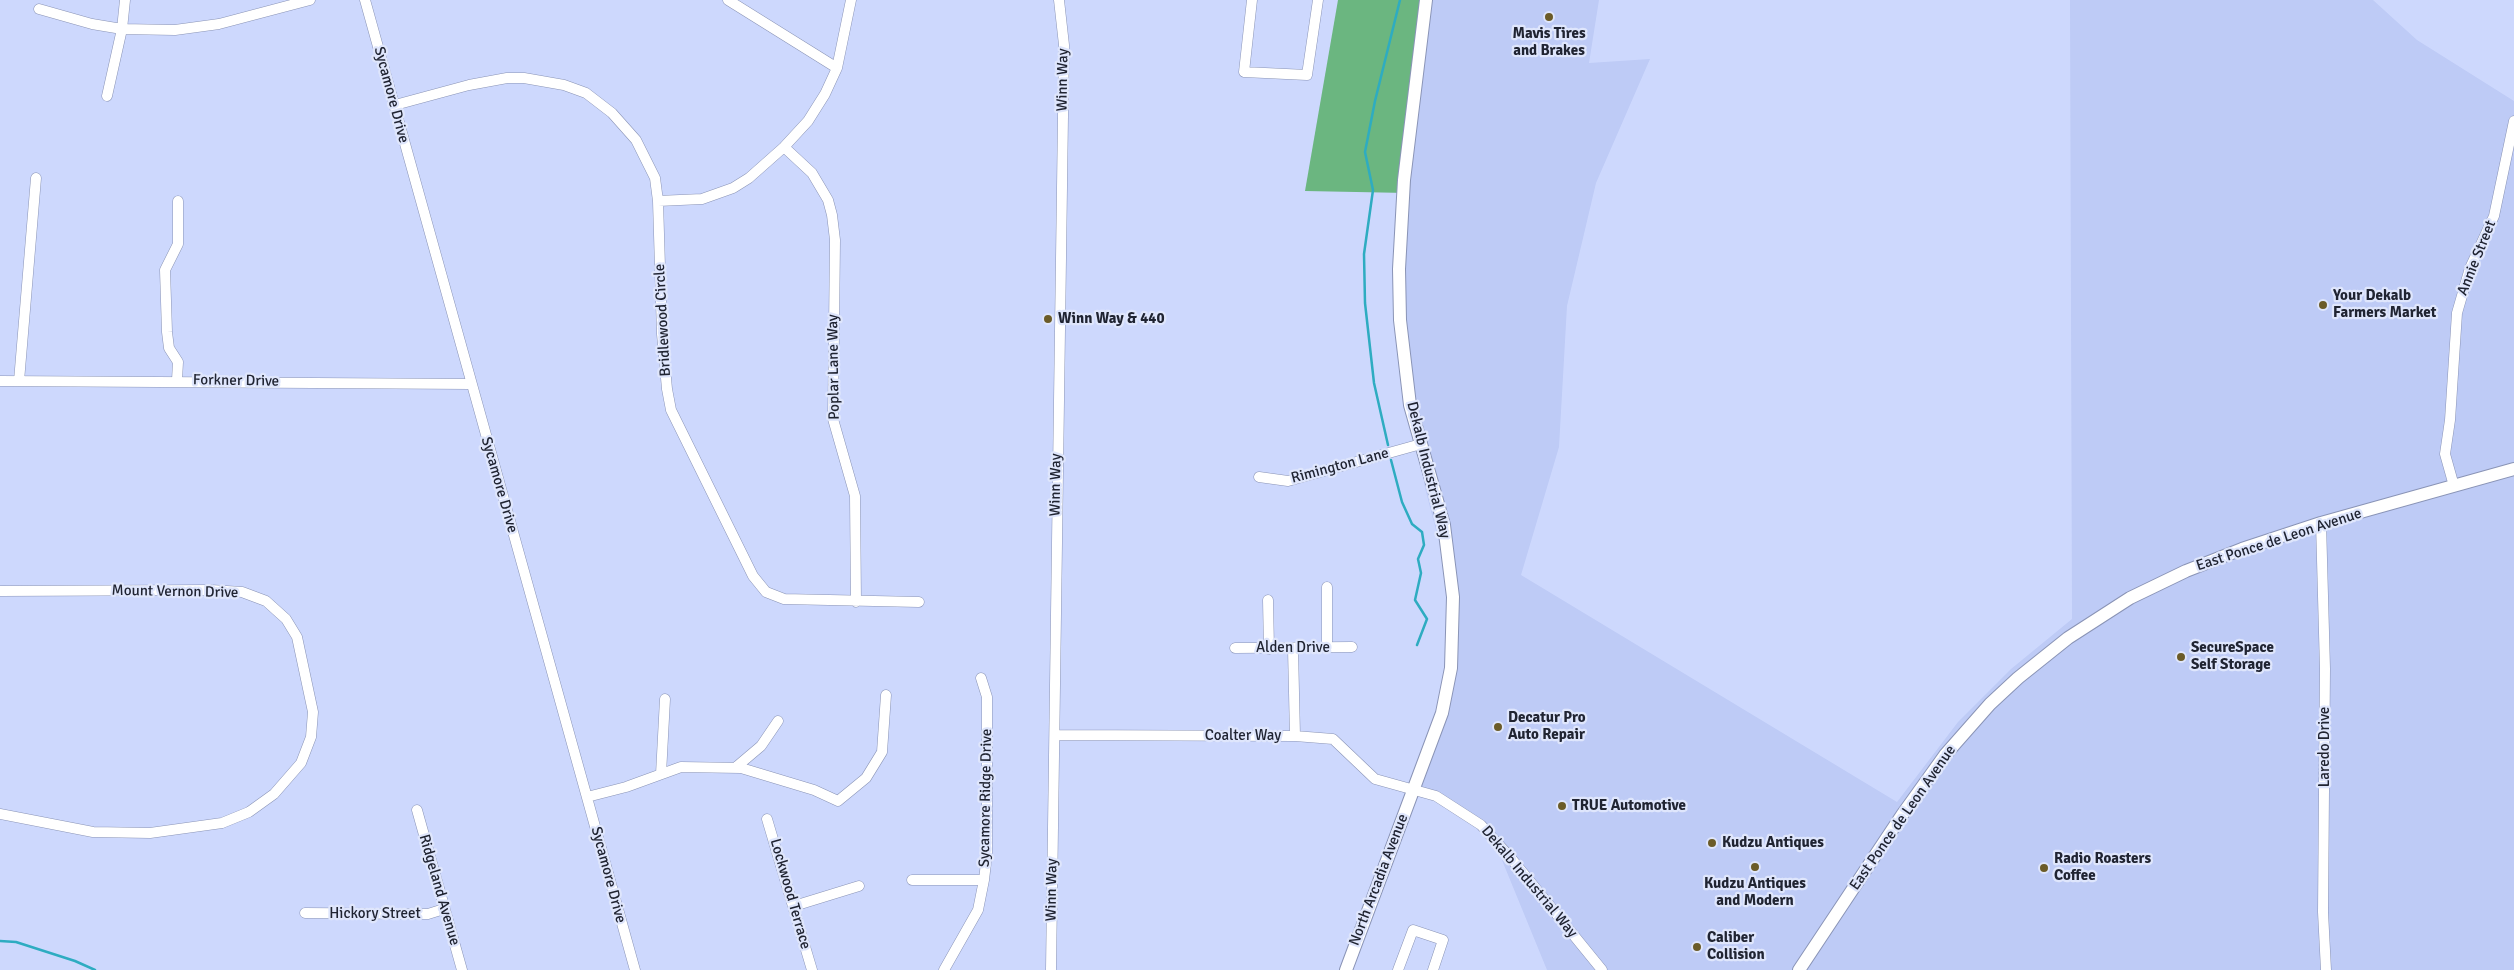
<!DOCTYPE html>
<html>
<head>
<meta charset="utf-8">
<style>
  body { margin:0 }
  canvas { display:block; background:#cdd8fd }
</style>
</head>
<body>
<canvas width="2514" height="970"></canvas>
<script>
const ctx = document.querySelector('canvas').getContext('2d');
ctx.lineJoin = 'round';
function fillPath(path, color) { ctx.fillStyle = color; ctx.fill(path, 'evenodd'); }
const poly = rows => new Path2D(rows.map(r => 'M' + r).join(''));
function strokePath(path, color, width, dash) { ctx.strokeStyle = color; ctx.lineWidth = width; ctx.lineCap = dash ? 'butt' : 'round'; ctx.setLineDash(dash || []); ctx.stroke(path); }
function label(font, color, halo, rows, align = 'center') {
  ctx.font = font + ' Signika,sans-serif'; ctx.lineWidth = 4.5; ctx.setLineDash([]); ctx.textBaseline = 'middle'; ctx.strokeStyle = halo; ctx.fillStyle = color; for (const [text, x, y, turn = 0] of rows) {
    ctx.save(); ctx.translate(x, y); ctx.rotate((+turn || 0) * Math.PI / 180); ctx.textAlign = isNaN(turn) ? turn : align; if (halo) ctx.strokeText(text, 0, 0); ctx.fillText(text, 0, 0); ctx.restore();
  }
}
const built = poly([
  [1428,0,1599,0,1589,63,1650,59,1596,183,1567,306,1559,447,1521,575,1897,802,1958,722,2011,669,2072,619,2070,0,2373,0,2417,40,2514,101,2514,970,1547,970,1488,826,1413,789,1447,676,1453,634,1443,557,1425,488,1399,333,1413,137]
]);
const forest = poly([
  [1338,0,1428,0,1407,193,1305,191]
]);
const stream = poly([
  [1388,445,1374,383,1365,303,1364,254,1373,190,1365,152,1375,101,1400,0],
  [1391,460,1402,502,1412,524,1422,532,1424,545,1418,559,1421,573,1415,600,1427,619,1417,645],
  [0,941,16,942,75,961,95,970]
]);
const minor = poly([
  [365,0,635,970],
  [728,0,837,68],
  [1252,0,1244,72,1307,75,1318,0],
  [39,9,92,24,122,29,175,30,219,24,310,0],
  [107,96,122,29,125,0],
  [395,105,469,85,507,78,524,78,564,85,586,93,612,113,636,140,655,178,658,201,662,334,667,389,671,410,753,576,766,592,784,599,919,602],
  [784,147,812,173,828,200,832,215,835,240,833,419,855,496,856,602],
  [658,201,702,199,733,188,749,178,784,147,808,121,825,94,837,68,851,0],
  [177,380,178,362,169,348,167,332,165,270,178,244,178,201],
  [0,381,471,384],
  [19,381,36,178],
  [1259,477,1288,481,1421,444],
  [2454,486,2445,454,2450,420,2457,313,2470,268,2494,216,2514,121],
  [2321,523,2325,669,2323,912,2326,970],
  [1327,587,1327,648],
  [0,591,211,590,242,592,266,601,286,619,297,637,313,712,311,737,301,763,274,794,249,812,222,823,150,833,93,832,0,814],
  [1268,600,1269,649],
  [1235,648,1352,647],
  [1293,649,1295,736],
  [1055,735,1295,736,1333,739,1375,779,1436,796,1481,825,1510,857,1602,970],
  [735,768,761,746,778,721],
  [661,774,665,699],
  [587,797,626,787,681,767,741,768,814,790,838,801,866,778,882,752,886,695],
  [417,810,462,970],
  [767,819,812,970],
  [912,880,984,880],
  [794,906,859,886],
  [305,913,428,914,444,909],
  [944,970,978,910,984,880,987,854,987,697,981,678],
  [1051,970,1064,45,1059,0],
  [1398,970,1413,930,1443,940,1433,970]
]);
const major = poly([
  [1346,970,1442,713,1451,668,1453,597,1444,525,1410,405,1400,320,1399,269,1404,180,1426,0],
  [1799,970,1902,815,1945,755,1990,704,2018,678,2068,638,2130,598,2186,571,2242,549,2321,523,2514,469]
]);
const markers = [
  [1549,17,5,"#6b5b28"],
  [2323,305,5,"#6b5b28"],
  [1048,319,5,"#6b5b28"],
  [2181,657,5,"#6b5b28"],
  [1498,727,5,"#6b5b28"],
  [1562,806,5,"#6b5b28"],
  [1712,843,5,"#6b5b28"],
  [1755,867,5,"#6b5b28"],
  [2044,868,5,"#6b5b28"],
  [1697,947,5,"#6b5b28"]
];
const poiNames = [
  ["Mavis Tires",1549,34,"center"],
  ["and Brakes",1549,51,"center"],
  ["Your Dekalb",2333,296],
  ["Farmers Market",2333,313],
  ["Winn Way & 440",1058,319],
  ["SecureSpace",2191,648],
  ["Self Storage",2191,665],
  ["Decatur Pro",1508,718],
  ["Auto Repair",1508,735],
  ["TRUE Automotive",1572,806],
  ["Kudzu Antiques",1722,843],
  ["Radio Roasters",2054,859],
  ["Coffee",2054,876],
  ["Kudzu Antiques",1755,884,"center"],
  ["and Modern",1755,901,"center"],
  ["Caliber",1707,938],
  ["Collision",1707,955]
];
const streetNames = [
  ["Winn Way",1063,80,-89],
  ["Sycamore Drive",391,95,75],
  ["Annie Street",2477,258,-68],
  ["Bridlewood Circle",663,320,-93],
  ["Poplar Lane Way",834,367,-91],
  ["Forkner Drive",236,381,1],
  ["Rimington Lane",1340,466,-15],
  ["Dekalb Industrial Way",1428,470,76],
  ["Sycamore Drive",499,485,74],
  ["Winn Way",1056,485,-89],
  ["East Ponce de Leon Avenue",2279,540,-18],
  ["Mount Vernon Drive",175,592,1],
  ["Alden Drive",1293,648],
  ["Coalter Way",1243,736],
  ["Laredo Drive",2325,747,-90],
  ["Sycamore Ridge Drive",986,798,-89],
  ["East Ponce de Leon Avenue",1903,818,-55],
  ["Sycamore Drive",608,875,75],
  ["North Arcadia Avenue",1379,880,-69],
  ["Dekalb Industrial Way",1529,882,50],
  ["Ridgeland Avenue",439,890,74],
  ["Winn Way",1052,890,-89],
  ["Lockwood Terrace",790,894,74],
  ["Hickory Street",375,914]
];
fillPath(built, '#becbf6');
fillPath(forest, '#6bb680');
strokePath(stream, '#2eacc1', 2.5);
strokePath(minor, '#8a94b6', 11);
strokePath(major, '#8a94b6', 14);
strokePath(minor, '#fff', 10);
strokePath(major, '#fff', 12);
for (const [x, y, r, color] of markers) { const dot = new Path2D(); dot.arc(x, y, r, 0, 2 * Math.PI); ctx.fillStyle = color; ctx.fill(dot); strokePath(dot, '#dfe6fc', 2); }
label('bold 15px', '#202432', '#dfe6fc', poiNames, 'left');
label('15px', '#202432', '#dfe6fc', streetNames);
</script>
</body>
</html>
